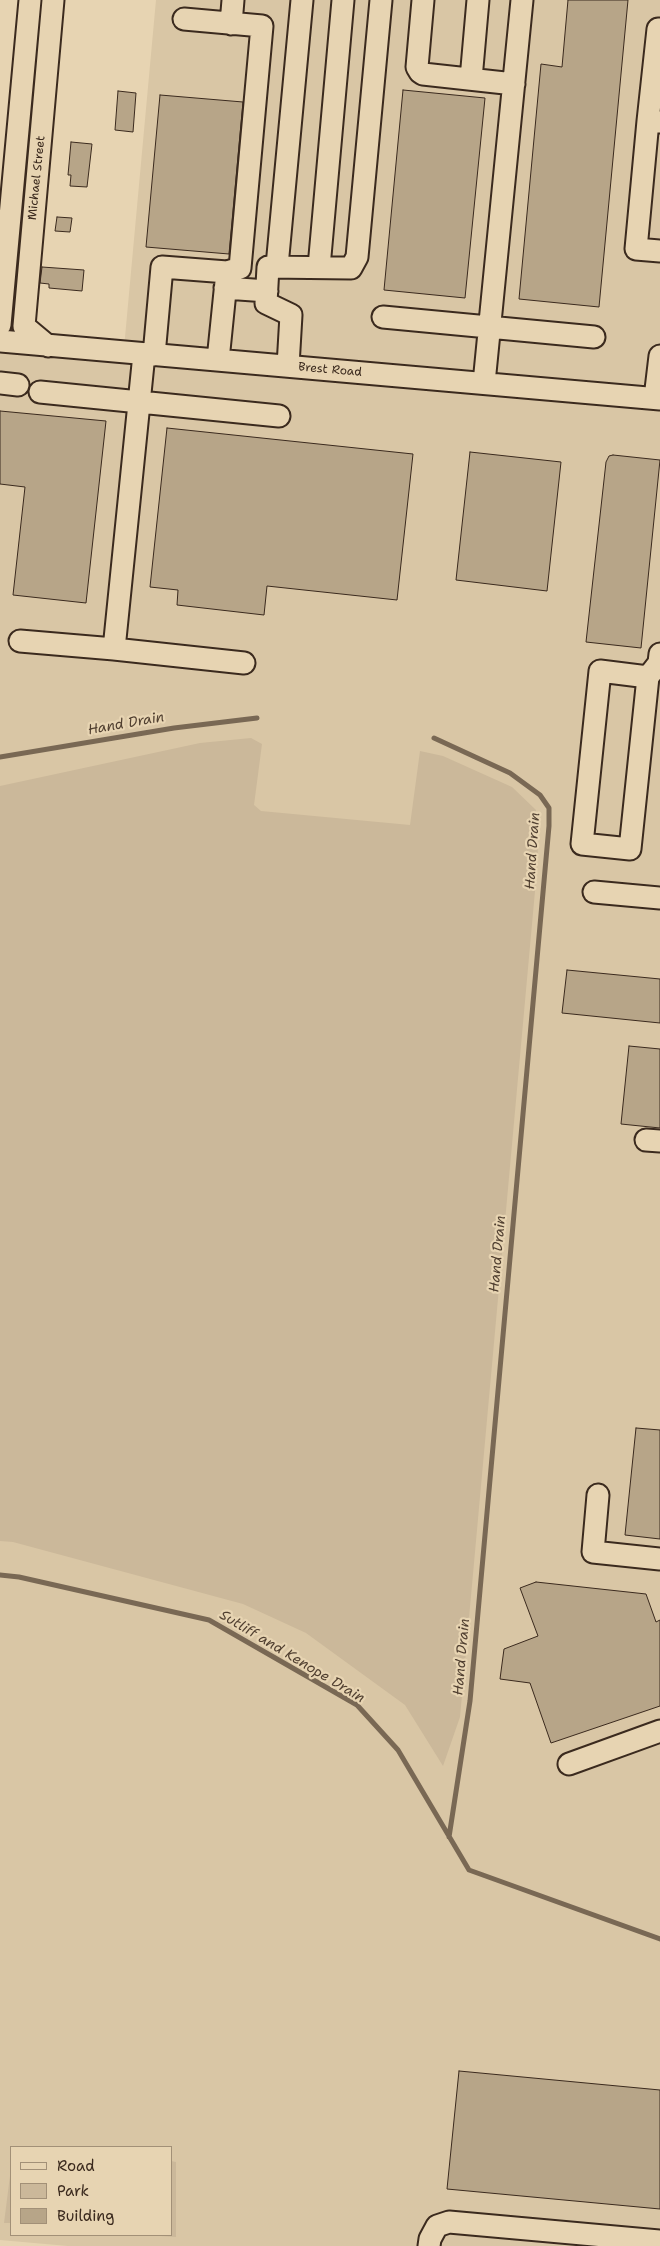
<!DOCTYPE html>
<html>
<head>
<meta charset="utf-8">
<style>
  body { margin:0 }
  #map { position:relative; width:660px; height:2246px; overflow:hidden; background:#e7d4b2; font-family:"Shantell Sans",sans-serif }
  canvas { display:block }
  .legend { position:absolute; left:10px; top:2146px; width:162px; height:90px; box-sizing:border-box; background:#e7d4b2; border:1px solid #a29077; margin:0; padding:6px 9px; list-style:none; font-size:15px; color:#3b2a1e }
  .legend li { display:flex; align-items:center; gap:10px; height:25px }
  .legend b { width:25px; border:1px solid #a29077 }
</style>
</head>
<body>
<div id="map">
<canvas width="660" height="2246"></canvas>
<ul class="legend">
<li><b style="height:6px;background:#e7d4b2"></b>Road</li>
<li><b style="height:14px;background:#cbb89a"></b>Park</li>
<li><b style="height:14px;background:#b7a588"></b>Building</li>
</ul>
</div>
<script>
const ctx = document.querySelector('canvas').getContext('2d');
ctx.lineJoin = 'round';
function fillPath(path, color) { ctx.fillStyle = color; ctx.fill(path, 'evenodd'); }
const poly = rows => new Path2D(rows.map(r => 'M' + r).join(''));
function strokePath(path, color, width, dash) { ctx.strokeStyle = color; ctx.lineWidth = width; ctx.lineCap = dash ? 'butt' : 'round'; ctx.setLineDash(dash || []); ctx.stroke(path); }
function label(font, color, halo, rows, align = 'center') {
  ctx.font = font + ' "Shantell Sans",sans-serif'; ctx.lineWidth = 4.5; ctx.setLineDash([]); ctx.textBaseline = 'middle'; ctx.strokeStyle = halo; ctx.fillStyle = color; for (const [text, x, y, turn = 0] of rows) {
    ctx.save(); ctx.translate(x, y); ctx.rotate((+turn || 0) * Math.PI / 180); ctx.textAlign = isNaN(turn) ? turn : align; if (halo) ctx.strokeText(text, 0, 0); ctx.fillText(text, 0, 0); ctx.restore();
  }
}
const built = poly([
  [156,0,660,0,660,2246,68,2246,0,2240,0,348,123,359],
  [11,2147,171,2147,171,2235,11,2235]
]);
const green = poly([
  [251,738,262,744,254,805,261,811,410,825,420,751,443,756,512,787,536,810,538,858,460,1717,443,1766,405,1705,306,1633,243,1604,13,1542,0,1541,0,786,200,743],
  [171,2161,176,2162,176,2237,144,2235,171,2235],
  [11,2168,11,2223,4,2223]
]);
const stream = poly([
  [434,738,510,773,540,795,549,808,549,826,470,1701,449,1837],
  [0,757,174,728,257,718],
  [0,1575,19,1577,209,1620,357,1705,398,1750,469,1870,660,1939]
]);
const building = poly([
  [568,0,628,0,599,307,519,299,541,64,562,67,568,0],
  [403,90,485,98,465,298,384,290,403,90],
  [118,91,136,93,133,132,115,130,118,91],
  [160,95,243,102,229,254,146,247,160,95],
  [71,142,92,144,87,187,70,186,71,175,68,175,71,142],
  [57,217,72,218,70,232,55,231,57,217],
  [42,267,84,270,82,291,49,288,49,284,40,283,42,267],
  [0,411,106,421,86,603,13,595,25,487,0,484,0,411],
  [167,428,413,454,397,600,267,586,264,615,177,605,178,590,150,587,167,428],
  [470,452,561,462,547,591,456,580,470,452],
  [613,455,660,460,641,648,586,642,606,462,609,456,613,455],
  [567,970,660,979,660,1023,562,1013,567,970],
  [629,1046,660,1049,660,1128,621,1124,629,1046],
  [636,1428,660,1430,660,1539,625,1535,636,1428],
  [536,1582,646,1594,656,1622,660,1620,660,1706,551,1743,530,1683,500,1679,504,1649,538,1636,520,1588,536,1582],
  [459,2071,660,2090,660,2209,447,2189,459,2071]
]);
const minor = poly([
  [423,0,417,67,420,72,423,74,514,84],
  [184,19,262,26,240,268,227,272],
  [231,24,233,0],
  [660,29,658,29,648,121,660,122],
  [471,79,478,0],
  [648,121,636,249,660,251],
  [277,266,302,0],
  [319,267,343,0],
  [225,288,267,291],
  [383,317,594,337],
  [0,325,30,0],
  [0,341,660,399],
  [48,346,24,326,53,0],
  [154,355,162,267,227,272,218,360],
  [288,366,291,315,266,303,268,267,351,268,357,257,381,0],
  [0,383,18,385],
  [484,383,522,0],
  [40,392,279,416],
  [655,398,660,356],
  [20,641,114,649,144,354],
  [114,649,244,663],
  [648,677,600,671,582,844,630,849,648,677,659,663,660,654],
  [594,892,660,898],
  [646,1140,660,1141],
  [598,1495,593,1552,660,1559],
  [569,1764,660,1731],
  [429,2246,430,2239,437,2226,449,2222,660,2241]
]);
const streetNames = [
  ["Michael Street",37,178,-84],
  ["Brest Road",330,370,5]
];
const waterNames = [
  ["Hand Drain",126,724,-10],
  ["Hand Drain",533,851,-86],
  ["Hand Drain",498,1254,-85],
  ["Sutliff and Kenope Drain",292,1657,31],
  ["Hand Drain",462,1657,-85]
];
fillPath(built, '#d9c6a5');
fillPath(green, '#cbb89a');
strokePath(stream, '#796854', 5);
fillPath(building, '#b7a588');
strokePath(building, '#3b2a1e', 1);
strokePath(minor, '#3b2a1e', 25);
strokePath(minor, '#e7d4b2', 21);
label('12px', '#3b2a1e', '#e7d4b2', streetNames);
label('italic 14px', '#503f30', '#e7d4b2', waterNames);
</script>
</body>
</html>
